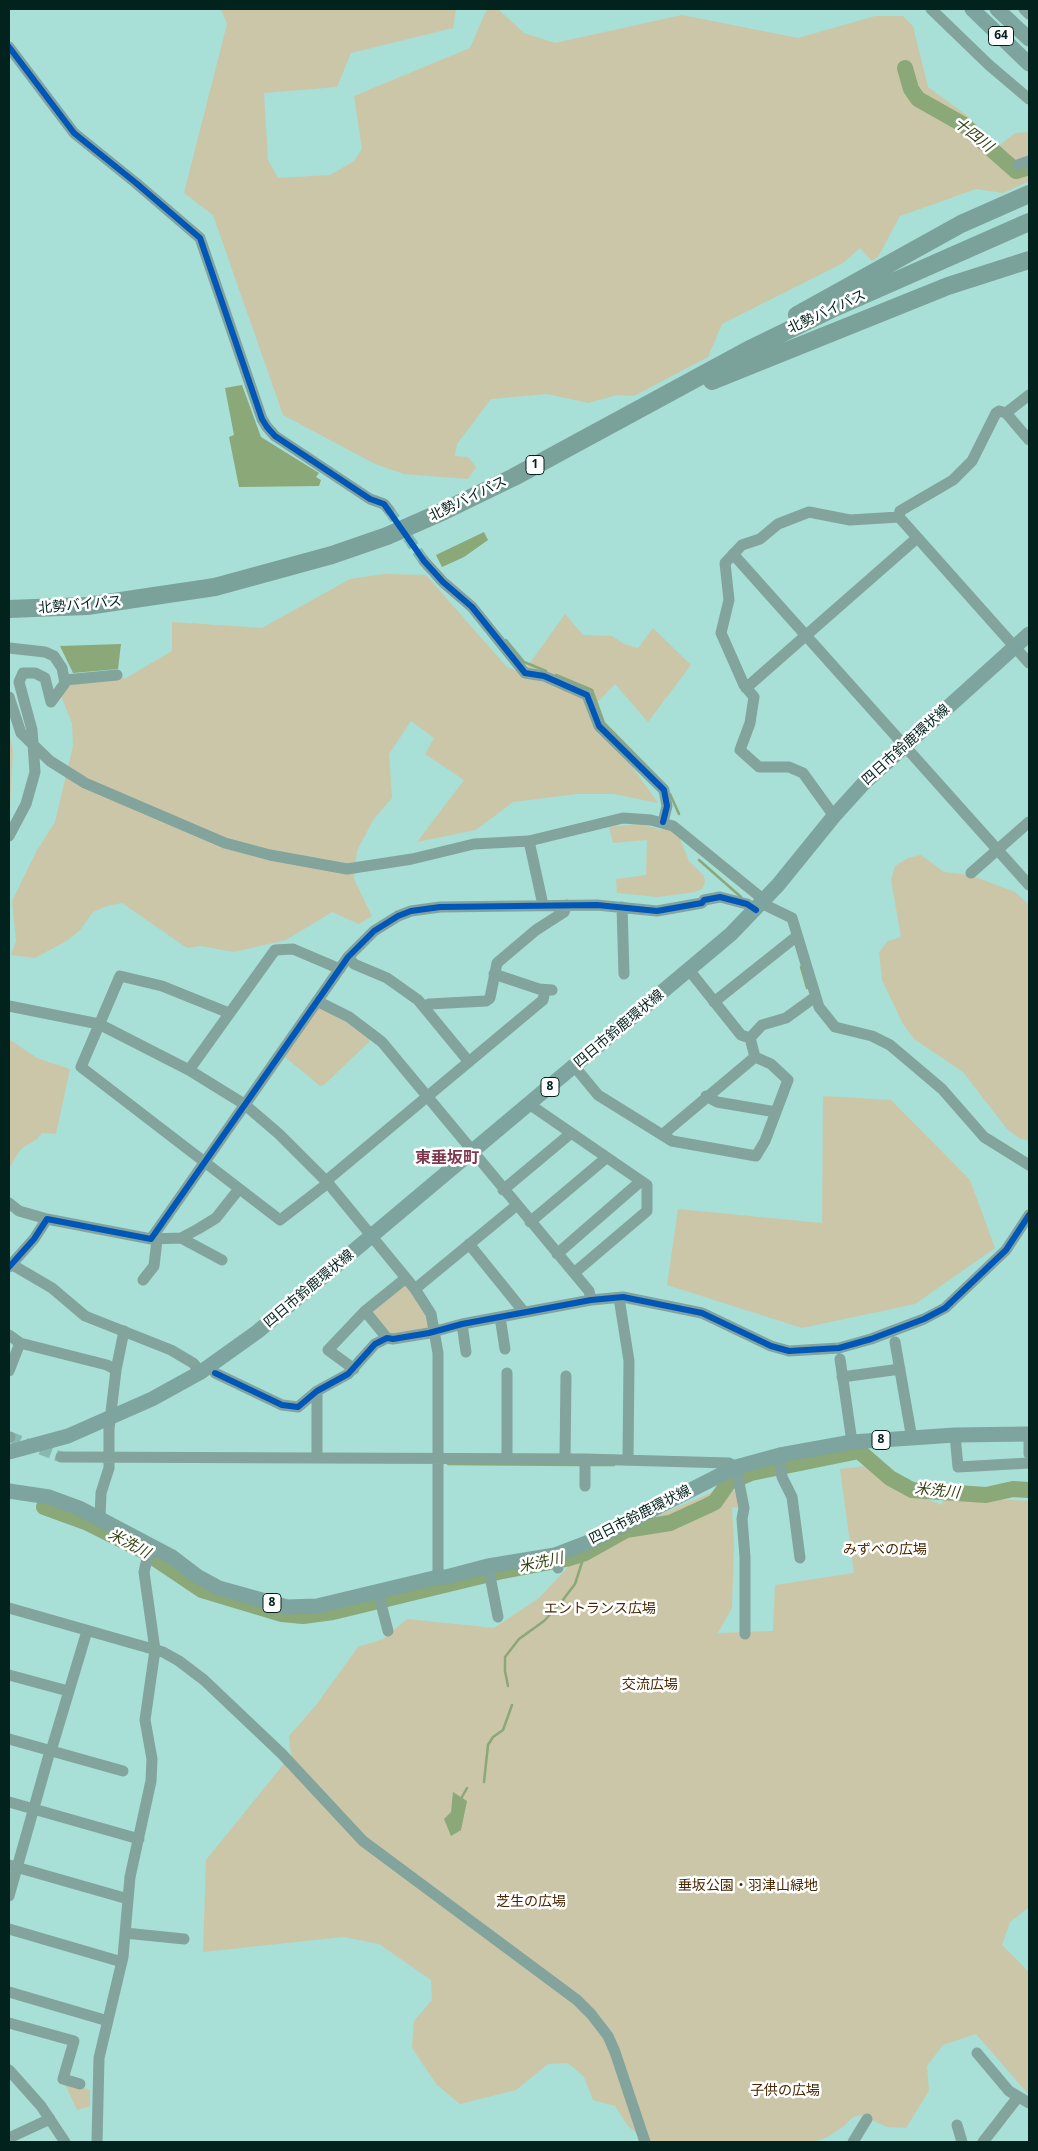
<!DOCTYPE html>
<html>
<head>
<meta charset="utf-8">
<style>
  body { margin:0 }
  #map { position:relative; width:1038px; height:2151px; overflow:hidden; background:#a8dfd6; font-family:"Open Sans",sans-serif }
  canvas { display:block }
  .frame { position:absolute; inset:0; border:10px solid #02221e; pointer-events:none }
</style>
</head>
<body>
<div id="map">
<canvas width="1038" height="2151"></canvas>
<div class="frame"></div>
</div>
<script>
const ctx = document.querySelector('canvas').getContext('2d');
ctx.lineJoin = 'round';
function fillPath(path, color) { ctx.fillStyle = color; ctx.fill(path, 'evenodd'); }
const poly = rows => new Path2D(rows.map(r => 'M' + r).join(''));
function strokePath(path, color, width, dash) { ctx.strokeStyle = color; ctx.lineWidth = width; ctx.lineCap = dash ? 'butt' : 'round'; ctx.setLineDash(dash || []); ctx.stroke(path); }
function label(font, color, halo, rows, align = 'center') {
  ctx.font = font + ' "Open Sans","Noto Sans JP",sans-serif'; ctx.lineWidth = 5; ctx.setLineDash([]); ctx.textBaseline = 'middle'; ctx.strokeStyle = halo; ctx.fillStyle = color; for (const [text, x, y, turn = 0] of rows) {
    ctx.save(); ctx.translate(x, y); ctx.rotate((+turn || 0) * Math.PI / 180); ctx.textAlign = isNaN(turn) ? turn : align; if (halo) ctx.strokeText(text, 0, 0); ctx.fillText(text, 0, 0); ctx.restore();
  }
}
const green = poly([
  [221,9,456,9,453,28,351,53,337,87,264,93,268,160,278,178,330,175,354,161,362,149,354,96,470,48,487,9,498,9,524,33,555,43,682,15,798,38,875,16,903,16,913,26,928,87,969,117,969,123,985,144,999,146,1015,133,1029,132,1029,181,1003,193,976,189,900,216,878,257,872,261,860,248,843,263,722,324,708,357,634,396,617,395,588,403,547,394,491,399,457,444,455,456,468,457,476,467,468,479,404,474,375,464,283,415,213,215,184,193,227,24],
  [384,574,426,575,506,666,522,674,565,614,583,635,612,636,624,644,638,648,653,628,691,665,648,722,615,684,591,709,658,803,614,794,577,794,513,802,476,830,417,842,464,780,425,754,434,738,411,721,389,754,392,798,373,820,357,851,354,879,372,916,359,924,332,912,286,940,234,952,201,946,187,948,122,903,107,906,93,912,80,930,68,940,35,958,11,955,16,941,12,901,36,852,55,822,73,746,72,723,61,696,69,683,126,678,172,651,172,622,262,628,350,579],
  [9,731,13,751,9,828],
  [640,824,658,829,676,829,689,861,704,876,705,883,702,889,695,892,658,897,617,893,616,879,646,875,647,840,613,843,609,827],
  [921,855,944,872,970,875,1015,892,1029,905,1029,1141,1019,1138,1007,1129,963,1072,914,1039,903,1024,882,980,879,952,888,941,901,937,891,880,895,866,908,858],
  [321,1007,370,1036,370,1041,324,1085,320,1086,285,1057,285,1053,317,1008],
  [9,1039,37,1058,70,1069,56,1134,42,1133,37,1139,21,1149,9,1168],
  [823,1096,891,1100,970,1180,995,1248,915,1304,802,1328,667,1285,678,1209,822,1223],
  [406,1285,421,1305,429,1326,427,1330,393,1335,371,1314,371,1309,400,1286],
  [866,1466,911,1493,942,1505,944,1496,1029,1501,1029,1907,1010,1922,1002,1945,1029,1972,1029,2095,976,2034,943,2045,927,2066,929,2091,906,2128,887,2127,861,2115,853,2117,843,2127,826,2138,812,2142,647,2142,628,2126,615,2106,593,2100,584,2077,568,2063,548,2064,516,2090,460,2104,437,2085,412,2048,414,2021,432,2000,431,1980,379,1944,343,1937,203,1952,206,1860,291,1755,289,1736,316,1705,358,1647,383,1639,407,1619,494,1628,539,1598,573,1562,597,1542,708,1494,716,1489,724,1479,731,1491,739,1490,741,1508,732,1507,734,1544,732,1608,718,1633,773,1631,775,1585,854,1573,840,1469],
  [64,2082,90,2090,90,2106,77,2110]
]);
const water = poly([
  [242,385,261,437,319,473,316,477,321,480,319,486,239,487,229,437,234,435,225,388],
  [484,532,488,540,464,557,442,567,436,555],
  [121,644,118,669,73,673,60,646],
  [453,1792,467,1801,461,1830,451,1836,444,1819,451,1812]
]);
const stream = poly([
  [506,640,524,662,546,671],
  [556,675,592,690,604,723,667,787],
  [670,794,679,814],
  [699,860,741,897],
  [801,967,807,988],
  [448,1464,582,1465],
  [587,1465,614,1465],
  [508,1686,505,1671,505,1657,519,1639,544,1621,559,1605,575,1584,585,1553],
  [484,1782,488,1745,493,1737,503,1730,512,1705],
  [462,1797,467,1788]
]);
const river = poly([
  [905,68,911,89,918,99,964,125,1016,171,1029,167],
  [44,1507,88,1523,144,1551,202,1590,282,1614,303,1616,333,1612,498,1572,566,1559,585,1553,626,1530,670,1523,707,1506,715,1502,729,1482,751,1473,859,1451,890,1478,912,1490,986,1495,1013,1489,1029,1490]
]);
const minorTunnel = poly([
  [389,510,424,561],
  [10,1437,61,1457]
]);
const minor = poly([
  [931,9,989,65,1029,99],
  [1024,9,1029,14],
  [9,47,74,133,136,183,200,238,262,419,267,427,275,436,370,499,384,504,389,510],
  [1018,165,1029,161],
  [1006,413,1029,395],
  [1029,440,1006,413,999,411,996,413,972,461,953,480,900,511,899,517,1029,663],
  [733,554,1029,885],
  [424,561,443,582,472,607,525,673,544,676,587,695,599,726,664,790,667,806,663,822],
  [9,648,45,652,54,656,62,668,65,683,51,702,45,678,35,673,23,673,19,682,32,730,35,772,26,804,9,836],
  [65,680,117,675],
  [746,688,917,538],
  [9,697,21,733,50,761,85,783,225,843,270,855,347,869,412,859,474,844,529,841,623,818,651,820,673,826,764,900],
  [834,816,803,773,789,767,759,767,740,750,750,723,754,697,744,685,721,633,729,600,725,563,742,545,760,539,778,524,809,512,850,520,899,517],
  [529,841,543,905],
  [971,873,1029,822],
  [761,903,792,918,819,1007,835,1027,872,1036,890,1045,942,1089,984,1137,1029,1165],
  [622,907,624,974],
  [348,957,354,964,387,978,418,1000,469,1062],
  [689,970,741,1035,750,1038,762,1025,786,1018,815,997],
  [494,974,539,989,552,990],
  [317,1001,349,1017,382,1042,574,1273,589,1291,591,1300],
  [714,1002,797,936],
  [9,1006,99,1024,189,1070,244,1104,279,1134,328,1183,415,1289,431,1314,438,1353,438,1577],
  [424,1007,429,1004,486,1001,490,998,497,963,536,930,564,912,567,905],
  [229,1013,162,986,120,976,81,1067,280,1220,328,1183],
  [574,1066,598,1095,672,1141,756,1156,765,1141,788,1080,771,1064,755,1057,750,1038],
  [189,1070,275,950,293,949,340,969],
  [706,1096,717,1102,776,1112],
  [529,1104,647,1185,647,1211,574,1273],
  [662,1135,755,1057],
  [326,1181,543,1000,545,990],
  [503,1190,570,1134],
  [9,1203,19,1211,47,1219],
  [530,1222,606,1158],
  [181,1238,222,1260],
  [151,1239,181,1238,198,1229,216,1218,239,1189],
  [469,1244,524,1312],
  [557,1254,641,1181],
  [11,1264,52,1288,85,1316,171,1350,193,1363,201,1372],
  [9,1267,34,1239,47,1219,151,1239,348,957,374,931,398,916,411,911,440,907,597,905,657,911,702,903,704,900,720,897,747,904,756,910],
  [143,1280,154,1266,157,1240],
  [415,1289,517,1205],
  [619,1298,629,1361,628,1460],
  [500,1317,505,1349],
  [462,1324,466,1352],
  [9,1335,20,1343,107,1365,116,1370],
  [387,1338,365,1311,406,1278],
  [895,1342,912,1439],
  [840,1359,852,1442],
  [354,1369,328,1350,365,1311],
  [9,1371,20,1343],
  [215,1373,282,1405,298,1407,317,1391,348,1374,375,1344,387,1338,393,1339,429,1333,462,1324,591,1300,623,1297,702,1313,771,1346,789,1351,839,1348,871,1339,924,1319,945,1308,1006,1250,1029,1215],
  [507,1373,507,1459],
  [842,1377,900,1369],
  [317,1391,317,1458],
  [1029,1434,1029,1454],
  [955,1435,958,1467,1029,1463],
  [9,1437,10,1437],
  [780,1455,782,1477,792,1497,800,1558],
  [61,1457,585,1459,729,1463,736,1467,744,1508,742,1519,745,1557,745,1634],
  [565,1459,566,1376],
  [585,1486,585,1459],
  [100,1518,101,1493,109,1468,109,1429,116,1370,124,1331],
  [555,1555,558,1568],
  [488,1566,498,1617],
  [378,1592,388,1631],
  [9,1608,163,1652,179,1661,204,1680,282,1754,363,1841,577,2000,591,2014,608,2036,615,2052,645,2142],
  [9,1675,68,1691],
  [9,1739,123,1771],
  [51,1751,87,1631],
  [9,1802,139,1839],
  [9,1865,128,1899],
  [9,1896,50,1751],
  [9,1929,122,1962],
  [125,1933,184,1939],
  [9,1992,108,2021],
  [9,2023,74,2041,63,2079,80,2084],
  [977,2053,1009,2091,1029,2103],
  [9,2070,41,2106,65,2142],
  [957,2125,962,2142],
  [9,2138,50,2119],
  [97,2142,99,2058,123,1957,130,1877,151,1781,152,1759,145,1720,155,1650,144,1572,147,1559,154,1547],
  [853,2142,867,2119],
  [983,2142,1018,2097]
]);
const major = poly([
  [972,9,1029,64],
  [997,9,1029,39],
  [9,1452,68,1436,152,1399,201,1372,257,1332,731,934,778,885,834,816,864,783,1029,634],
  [9,1491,49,1497,79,1508,172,1557,197,1576,219,1588,287,1607,317,1606,438,1577,446,1577,488,1566,555,1555,589,1542,736,1467,780,1455,852,1442,955,1435,1029,1434]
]);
const highway = poly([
  [797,315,961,224,1029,194],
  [712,381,948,286,1029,260],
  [9,609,87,606,215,587,332,555,387,536,444,511,514,477,752,348,834,308,1029,222]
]);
const cycleway = poly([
  [9,47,74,133,136,183,200,238,262,419,267,427,275,436,370,499,384,504,424,561,443,582,472,607,525,673,544,676,587,695,599,726,664,790,667,806,663,822],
  [9,1267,34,1239,47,1219,151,1239,348,957,374,931,398,916,411,911,440,907,597,905,657,911,702,903,704,900,720,897,747,904,756,910],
  [215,1373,282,1405,298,1407,317,1391,348,1374,375,1344,387,1338,393,1339,429,1333,462,1324,591,1300,623,1297,702,1313,771,1346,789,1351,839,1348,871,1339,924,1319,945,1308,1006,1250,1029,1215]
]);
const shields = [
  [1001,36,25],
  [535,465,18],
  [550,1087,18],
  [881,1440,18],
  [272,1603,18]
];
const shieldNames = [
  ["64",1001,36],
  ["1",535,465],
  ["8",550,1087],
  ["8",881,1440],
  ["8",272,1603]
];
const streetNames = [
  ["北勢バイパス",827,312,-25],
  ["北勢バイパス",468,499,-26],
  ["北勢バイパス",80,605,-5],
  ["四日市鈴鹿環状線",906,745,-42],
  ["四日市鈴鹿環状線",619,1029,-40],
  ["四日市鈴鹿環状線",309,1289,-40],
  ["四日市鈴鹿環状線",640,1515,-27]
];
const parkNames = [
  ["みずべの広場",885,1550],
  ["エントランス広場",600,1609],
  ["交流広場",650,1685],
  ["垂坂公園・羽津山緑地",748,1886],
  ["芝生の広場",531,1902],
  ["子供の広場",785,2091]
];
const waterNames = [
  ["十四川",973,135,38],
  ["米洗川",937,1491,6],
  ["米洗川",129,1544,28],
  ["米洗川",541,1563,-12]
];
const quarterNames = [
  ["東垂坂町",447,1158]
];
fillPath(green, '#cbc6a8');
fillPath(water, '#8aa878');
strokePath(stream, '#8aa878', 2.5);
strokePath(river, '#8aa878', 16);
strokePath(minorTunnel, '#87b9b1', 11, [11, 5.5]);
strokePath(minor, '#83a39d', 11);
strokePath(major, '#7da49e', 15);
strokePath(highway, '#7aa19a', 18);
strokePath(cycleway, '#0057b8', 6);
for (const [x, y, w] of shields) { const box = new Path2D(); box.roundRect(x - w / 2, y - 9.5, w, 19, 4); ctx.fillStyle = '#fff'; ctx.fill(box); strokePath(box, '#02221e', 1); }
label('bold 12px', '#02221e', null, shieldNames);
label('14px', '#02221e', '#fff', streetNames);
label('14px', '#492600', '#fff', parkNames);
label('italic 15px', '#354211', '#fff', waterNames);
label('bold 16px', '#7f394f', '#fff', quarterNames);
</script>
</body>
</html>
